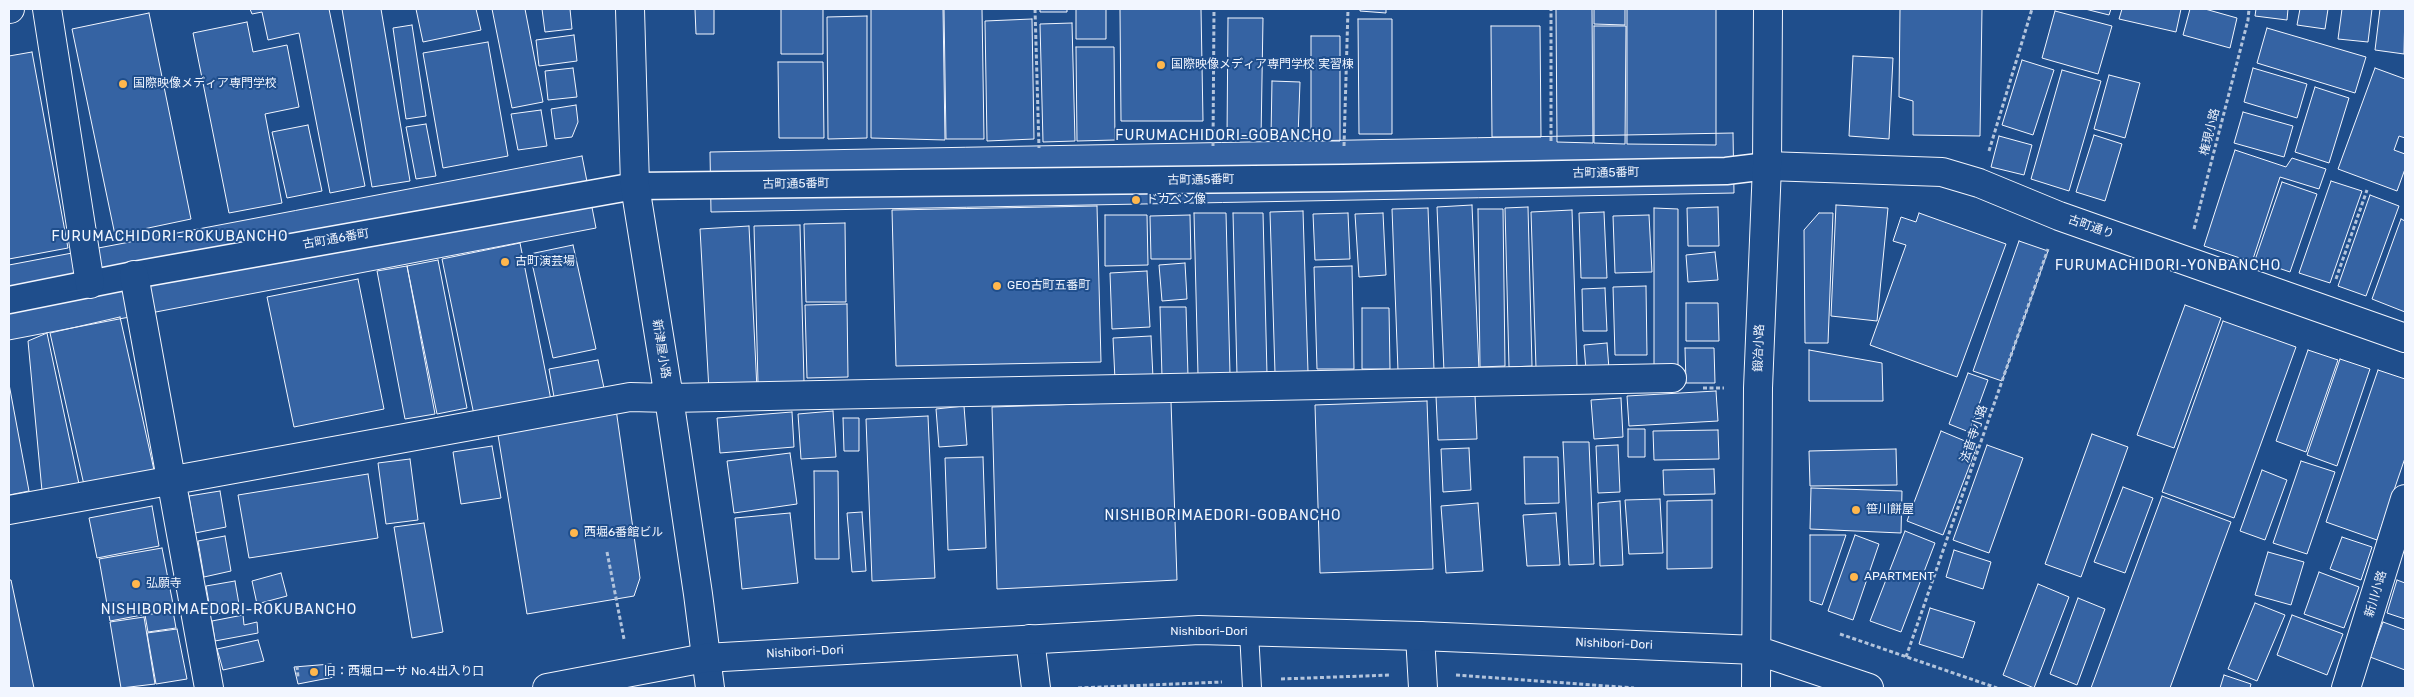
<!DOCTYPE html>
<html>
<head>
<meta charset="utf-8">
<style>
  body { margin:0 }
  #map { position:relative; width:2414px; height:697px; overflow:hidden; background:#1f4e8c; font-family:Rubik,sans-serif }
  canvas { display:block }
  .frame { position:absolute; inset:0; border:10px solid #f2f6ff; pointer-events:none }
</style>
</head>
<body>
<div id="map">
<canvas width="2414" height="697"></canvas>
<div class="frame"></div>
</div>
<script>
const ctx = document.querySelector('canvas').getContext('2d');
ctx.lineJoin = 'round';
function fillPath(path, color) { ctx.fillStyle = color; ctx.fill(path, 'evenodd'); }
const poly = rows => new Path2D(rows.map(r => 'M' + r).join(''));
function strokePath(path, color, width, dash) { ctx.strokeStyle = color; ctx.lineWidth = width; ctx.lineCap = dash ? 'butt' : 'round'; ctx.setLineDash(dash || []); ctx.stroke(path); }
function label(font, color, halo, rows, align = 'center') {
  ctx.font = font + ' Rubik,"Noto Sans JP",sans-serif'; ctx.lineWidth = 4; ctx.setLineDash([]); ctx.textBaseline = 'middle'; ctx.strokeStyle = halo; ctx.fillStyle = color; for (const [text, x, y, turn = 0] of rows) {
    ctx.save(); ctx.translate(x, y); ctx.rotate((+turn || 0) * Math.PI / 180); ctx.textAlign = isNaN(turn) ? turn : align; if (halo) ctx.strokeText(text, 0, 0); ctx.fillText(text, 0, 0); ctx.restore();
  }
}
const building = poly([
  [250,9,329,9,365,186,330,193,299,33,268,40,262,12,252,14,250,9],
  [342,9,381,9,410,181,372,187,342,9],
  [416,9,476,9,481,30,423,42,416,9],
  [492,9,525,9,543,102,512,108,492,9],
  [542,9,570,9,572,29,545,32,542,9],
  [695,9,714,9,714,34,696,34,695,9],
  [781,9,823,9,823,54,781,54,781,9],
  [871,9,943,9,945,140,871,138,871,9],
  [944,9,982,9,984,139,946,139,944,9],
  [1040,9,1067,9,1067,12,1040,12,1040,9],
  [1076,9,1106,9,1106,39,1076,39,1076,9],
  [1120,9,1201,9,1203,121,1121,121,1120,9],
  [1360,9,1386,9,1386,13,1360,11,1360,9],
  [1556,9,1592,9,1593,143,1557,142,1556,9],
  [1594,9,1625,9,1625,25,1594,24,1594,9],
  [1627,9,1716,9,1716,145,1627,144,1627,9],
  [1900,9,1982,9,1980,136,1913,135,1913,101,1899,97,1900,9],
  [2085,9,2111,9,2109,15,2085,9],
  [2122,9,2181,9,2176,32,2119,19,2122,9],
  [2190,9,2205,9,2237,18,2230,48,2183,35,2190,9],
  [2256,9,2288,9,2287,20,2255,16,2256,9],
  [2300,9,2328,9,2325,29,2297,25,2300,9],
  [2342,9,2372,9,2368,42,2338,39,2342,9],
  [2380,9,2405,9,2404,54,2375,50,2380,9],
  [2055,11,2112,26,2098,74,2042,58,2055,11],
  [149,13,191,219,115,235,72,29,149,13],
  [867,16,867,138,828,139,827,17,867,16],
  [1228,18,1263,18,1261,139,1227,138,1228,18],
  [1032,19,1034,139,987,141,985,21,1032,19],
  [1358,19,1392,19,1392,134,1359,134,1358,19],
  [247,22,253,52,287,45,299,107,265,114,282,203,229,213,193,33,247,22],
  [1072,23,1075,141,1043,142,1040,24,1072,23],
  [412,25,426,116,406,119,393,28,412,25],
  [1491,26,1540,26,1541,137,1492,137,1491,26],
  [1594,26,1626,26,1625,144,1594,143,1594,26],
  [2267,28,2366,57,2355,93,2257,63,2267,28],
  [574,35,577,61,539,66,536,40,574,35],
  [1311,36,1340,36,1340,141,1311,141,1311,36],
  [488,42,508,156,443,168,423,53,488,42],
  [1076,47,1114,47,1115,140,1077,141,1076,47],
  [32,52,68,248,9,259,9,56,32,52],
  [1853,56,1893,58,1889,139,1849,136,1853,56],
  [2022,60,2054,70,2033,135,2002,125,2022,60],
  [778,62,823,62,824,138,779,138,778,62],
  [573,68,577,97,548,100,545,71,573,68],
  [2253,68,2307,84,2297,118,2244,102,2253,68],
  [2375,68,2405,79,2405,138,2399,136,2394,150,2405,154,2405,169,2397,191,2338,169,2375,68],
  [2062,70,2101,81,2069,191,2031,179,2062,70],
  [2109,75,2140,83,2125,138,2094,129,2109,75],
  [1272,81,1300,82,1298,137,1271,136,1272,81],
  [2315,87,2349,98,2329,163,2295,152,2315,87],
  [576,105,578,122,572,137,555,139,551,109,576,105],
  [541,110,547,146,518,150,511,114,541,110],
  [2243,112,2293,126,2284,157,2234,143,2243,112],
  [426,124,436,176,416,179,406,127,426,124],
  [308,125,322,191,287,198,272,132,308,125],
  [1733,133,1734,193,711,212,710,152,1733,133],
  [2094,135,2122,144,2105,201,2076,192,2094,135],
  [1999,136,2032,145,2024,175,1991,167,1999,136],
  [2235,150,2286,167,2292,158,2326,169,2319,189,2280,177,2252,262,2204,246,2235,150],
  [582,156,596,228,9,340,9,265,582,156],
  [2331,181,2362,191,2330,283,2299,273,2331,181],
  [2282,182,2317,194,2290,272,2255,260,2282,182],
  [2370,195,2399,206,2366,296,2338,286,2370,195],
  [1472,205,1479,371,1444,372,1437,207,1472,205],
  [1836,205,1888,208,1877,321,1831,316,1836,205],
  [1097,206,1101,362,896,366,892,210,1097,206],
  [1528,207,1532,366,1509,367,1505,208,1528,207],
  [1718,207,1719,246,1688,246,1687,208,1718,207],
  [1428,208,1434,370,1398,371,1392,209,1428,208],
  [1654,208,1678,209,1678,367,1654,367,1654,208],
  [1478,209,1503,209,1505,366,1480,367,1478,209],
  [1572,210,1577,367,1536,368,1531,212,1572,210],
  [1303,211,1308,372,1275,373,1270,212,1303,211],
  [1604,212,1607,278,1581,278,1579,213,1604,212],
  [1194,213,1226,213,1230,374,1198,375,1194,213],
  [1233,213,1263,213,1267,374,1237,375,1233,213],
  [1348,213,1350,259,1315,260,1313,214,1348,213],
  [1383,213,1386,275,1359,277,1355,214,1383,213],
  [1819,213,1833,213,1828,343,1805,343,1804,230,1819,213],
  [1919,213,2006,244,1957,377,1870,345,1906,245,1893,241,1901,217,1916,222,1919,213],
  [1105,215,1147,215,1148,265,1105,266,1105,215],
  [1190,215,1191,259,1151,259,1150,216,1190,215],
  [1649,215,1652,272,1615,273,1613,216,1649,215],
  [2401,219,2405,221,2405,312,2372,299,2401,219],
  [845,223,846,302,806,302,804,224,845,223],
  [800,225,804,382,758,383,754,226,800,225],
  [749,226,757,389,709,391,700,229,749,226],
  [2019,241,2048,251,2002,381,1973,371,2019,241],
  [520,243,551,400,474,415,442,259,520,243],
  [573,245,596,349,553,358,530,254,573,245],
  [1715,252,1718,280,1688,282,1686,255,1715,252],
  [438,260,467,408,437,414,407,266,438,260],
  [1185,263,1187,299,1162,301,1159,265,1185,263],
  [407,266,435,414,405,419,377,271,407,266],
  [1352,266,1354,369,1317,369,1314,267,1352,266],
  [1147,271,1150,327,1112,329,1110,273,1147,271],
  [358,279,384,409,294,427,267,297,358,279],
  [1646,286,1647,355,1615,355,1613,287,1646,286],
  [1605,288,1607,331,1583,331,1582,289,1605,288],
  [1686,303,1718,303,1719,341,1686,341,1686,303],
  [847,304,848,377,807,378,805,305,847,304],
  [2185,305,2221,318,2174,448,2137,435,2185,305],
  [1160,307,1186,307,1188,376,1162,377,1160,307],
  [1362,308,1389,308,1390,369,1362,369,1362,308],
  [120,317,154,470,84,485,50,333,120,317],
  [2223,321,2296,347,2234,518,2162,492,2223,321],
  [47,333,79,484,42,491,28,341,47,333],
  [1151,336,1153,378,1115,380,1113,338,1151,336],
  [1607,343,1609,369,1586,370,1584,345,1607,343],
  [1685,348,1714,348,1715,383,1686,383,1685,348],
  [1809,350,1882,363,1883,401,1809,401,1809,350],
  [2308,350,2338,360,2306,452,2276,441,2308,350],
  [2340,359,2370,369,2337,466,2307,455,2340,359],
  [598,360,604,388,554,397,549,369,598,360],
  [2378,370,2405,379,2405,458,2377,540,2326,522,2378,370],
  [1968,373,1988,380,1969,432,1949,424,1968,373],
  [9,384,29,491,9,495,9,384],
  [1716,391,1718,421,1629,426,1627,396,1716,391],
  [1475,395,1477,439,1438,440,1436,396,1475,395],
  [1621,398,1623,437,1594,439,1591,400,1621,398],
  [1171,401,1177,580,997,589,992,407,1171,401],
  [1427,401,1433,569,1320,573,1315,405,1427,401],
  [615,402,640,578,634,596,527,614,498,435,615,402],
  [964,406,967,445,939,447,936,409,964,406],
  [833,411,836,457,801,459,798,414,833,411],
  [792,412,794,447,720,453,717,418,792,412],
  [928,416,935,578,872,581,866,419,928,416],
  [843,418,859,418,859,451,844,451,843,418],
  [1628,429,1645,429,1645,457,1628,457,1628,429],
  [1718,430,1719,459,1654,460,1653,431,1718,430],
  [1941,431,1977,446,1943,535,1907,521,1941,431],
  [2092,434,2128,447,2081,577,2045,564,2092,434],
  [1563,442,1589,442,1594,564,1569,565,1563,442],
  [1618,445,1620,492,1598,493,1596,446,1618,445],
  [1987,445,2023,458,1989,553,1953,540,1987,445],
  [492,446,501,498,461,504,453,452,492,446],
  [1469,448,1471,490,1443,492,1441,449,1469,448],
  [1896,449,1897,485,1810,486,1809,451,1896,449],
  [790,453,797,504,734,513,727,461,790,453],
  [983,457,986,548,948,550,945,458,983,457],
  [1524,457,1558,457,1559,503,1525,504,1524,457],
  [410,459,418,520,386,524,378,463,410,459],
  [2301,461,2335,472,2307,554,2273,543,2301,461],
  [1714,469,1715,494,1664,495,1663,470,1714,469],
  [2262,470,2287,480,2265,540,2240,531,2262,470],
  [814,471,838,471,839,559,815,559,814,471],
  [368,474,378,538,249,558,238,495,368,474],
  [2123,487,2153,498,2125,573,2094,562,2123,487],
  [1811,488,1902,491,1901,533,1810,529,1811,488],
  [220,491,226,527,195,533,189,496,220,491],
  [2162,496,2231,522,2170,688,2091,688,2162,496],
  [1660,499,1663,553,1629,554,1625,500,1660,499],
  [1712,500,1712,568,1667,569,1667,501,1712,500],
  [1620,501,1623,565,1600,566,1598,503,1620,501],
  [1478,503,1483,571,1446,573,1441,506,1478,503],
  [152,506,159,546,97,558,89,518,152,506],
  [862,512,866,571,852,572,847,513,862,512],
  [790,513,798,583,742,589,735,518,790,513],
  [1556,513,1560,565,1527,566,1523,515,1556,513],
  [424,523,443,632,412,638,394,527,424,523],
  [1905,531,1935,543,1901,632,1870,621,1905,531],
  [1810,535,1846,535,1822,605,1810,601,1810,535],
  [1855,535,1879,544,1853,620,1828,611,1855,535],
  [225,536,231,571,204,577,198,541,225,536],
  [2342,537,2372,547,2361,580,2330,569,2342,537],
  [162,548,174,609,110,621,99,559,162,548],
  [1954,550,1991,562,1983,589,1946,577,1954,550],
  [2268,552,2304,562,2291,605,2255,595,2268,552],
  [2319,572,2359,587,2344,628,2304,614,2319,572],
  [281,573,287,596,257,604,252,581,281,573],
  [9,580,11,580,34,688,9,688,9,580],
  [2397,580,2405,583,2405,619,2387,613,2397,580],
  [235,581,240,610,211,615,206,586,235,581],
  [2038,584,2069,597,2034,688,2003,675,2038,584],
  [2078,598,2105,609,2077,685,2050,674,2078,598],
  [2255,603,2285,615,2257,681,2228,669,2255,603],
  [1930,608,1975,622,1963,658,1919,644,1930,608],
  [173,611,176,628,148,632,145,615,173,611],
  [243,615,244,625,257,622,258,633,215,641,212,621,243,615],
  [2292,615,2343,634,2327,675,2277,655,2292,615],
  [144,617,155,684,121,688,110,622,144,617],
  [2383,622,2405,630,2405,670,2370,657,2383,622],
  [177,629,187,679,156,684,147,633,177,629],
  [258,640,264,661,223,670,217,649,258,640],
  [331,664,334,677,298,684,294,667,331,664],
  [2224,675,2251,684,2250,688,2220,688,2224,675]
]);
const path = poly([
  [1035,9,1039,148],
  [1551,141,1551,9],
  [1213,146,1214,9],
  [1344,146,1348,9],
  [1989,151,2032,9],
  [2194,229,2248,20,2249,9],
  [2336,279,2367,190],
  [1703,388,1724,388],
  [607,552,624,639],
  [1840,634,1997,688],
  [1906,657,2048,249],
  [297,666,298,677],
  [1456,675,1634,688],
  [1281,679,1390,675],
  [1078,688,1222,682]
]);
const service = poly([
  [1249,632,1252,688]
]);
const pedestrian = poly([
  [9,300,134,275,635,186,1343,178,1726,171,1767,166]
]);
const minor = poly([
  [9,9,10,9],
  [47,9,90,284],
  [630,9,635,186,669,398,698,594,710,688],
  [1767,166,1942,172,1979,183,2059,216,2405,338],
  [134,275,209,688],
  [9,510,630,397,669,398,1672,378],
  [1420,636,1423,688],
  [1030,639,1036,688],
  [2346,688,2405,499]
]);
const tertiary = poly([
  [547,688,705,658,1199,630,1420,636,1756,650,1869,688],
  [1756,688,1758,388,1767,166,1768,9]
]);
const markers = [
  [1161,65,5,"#ffb74d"],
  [123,84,5,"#ffb74d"],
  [1136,200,5,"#ffb74d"],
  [505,262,5,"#ffb74d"],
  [997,286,5,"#ffb74d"],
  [1856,510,5,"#ffb74d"],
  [574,533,5,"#ffb74d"],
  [1854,577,5,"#ffb74d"],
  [136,584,5,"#ffb74d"],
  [314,672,5,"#ffb74d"]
];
const poiNames = [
  ["国際映像メディア専門学校 実習棟",1171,65],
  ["国際映像メディア専門学校",133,84],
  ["ドカベン像",1146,200],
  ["古町演芸場",515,262],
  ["GEO古町五番町",1007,286],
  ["笹川餅屋",1866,510],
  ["西堀6番館ビル",584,533],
  ["APARTMENT",1864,577],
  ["弘願寺",146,584],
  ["旧：西堀ローサ No.4出入り口",324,672]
];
const streetNames = [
  ["権現小路",2210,132,-76],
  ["古町通5番町",1606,173,-1],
  ["古町通5番町",1201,180,-1],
  ["古町通5番町",796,184,-1],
  ["古町通り",2091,227,19],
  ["古町通6番町",336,239,-10],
  ["鍛冶小路",1759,348,-88],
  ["新津屋小路",661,349,81],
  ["法音寺小路",1974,434,-71],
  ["新川小路",2376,594,-73],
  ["Nishibori-Dori",1209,632],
  ["Nishibori-Dori",1614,644,2],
  ["Nishibori-Dori",805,652,-3]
];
const neighbourhoodNames = [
  ["FURUMACHIDORI-GOBANCHO",1224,136],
  ["FURUMACHIDORI-ROKUBANCHO",170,237],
  ["FURUMACHIDORI-YONBANCHO",2168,266],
  ["NISHIBORIMAEDORI-GOBANCHO",1223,516],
  ["NISHIBORIMAEDORI-ROKUBANCHO",229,610]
];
fillPath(building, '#3563a3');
strokePath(building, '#f2f6ff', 1);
strokePath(service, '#f2f6ff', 20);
strokePath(pedestrian, '#f2f6ff', 29);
strokePath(minor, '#f2f6ff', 30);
strokePath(tertiary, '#f2f6ff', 30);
strokePath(path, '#b3c4dc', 3, [4, 2.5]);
strokePath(service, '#1f4e8c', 18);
strokePath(pedestrian, '#1f4e8c', 26);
strokePath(minor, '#1f4e8c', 28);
strokePath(tertiary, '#1f4e8c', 28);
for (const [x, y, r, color] of markers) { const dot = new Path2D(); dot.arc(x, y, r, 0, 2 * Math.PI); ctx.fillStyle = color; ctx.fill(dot); strokePath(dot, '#1f4e8c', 2); }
label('12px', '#f2f6ff', '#1f4e8c', poiNames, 'left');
label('12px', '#f2f6ff', '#1f4e8c', streetNames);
ctx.letterSpacing = '1px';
label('14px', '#f2f6ff', '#1f4e8c', neighbourhoodNames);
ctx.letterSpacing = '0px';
</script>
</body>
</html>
